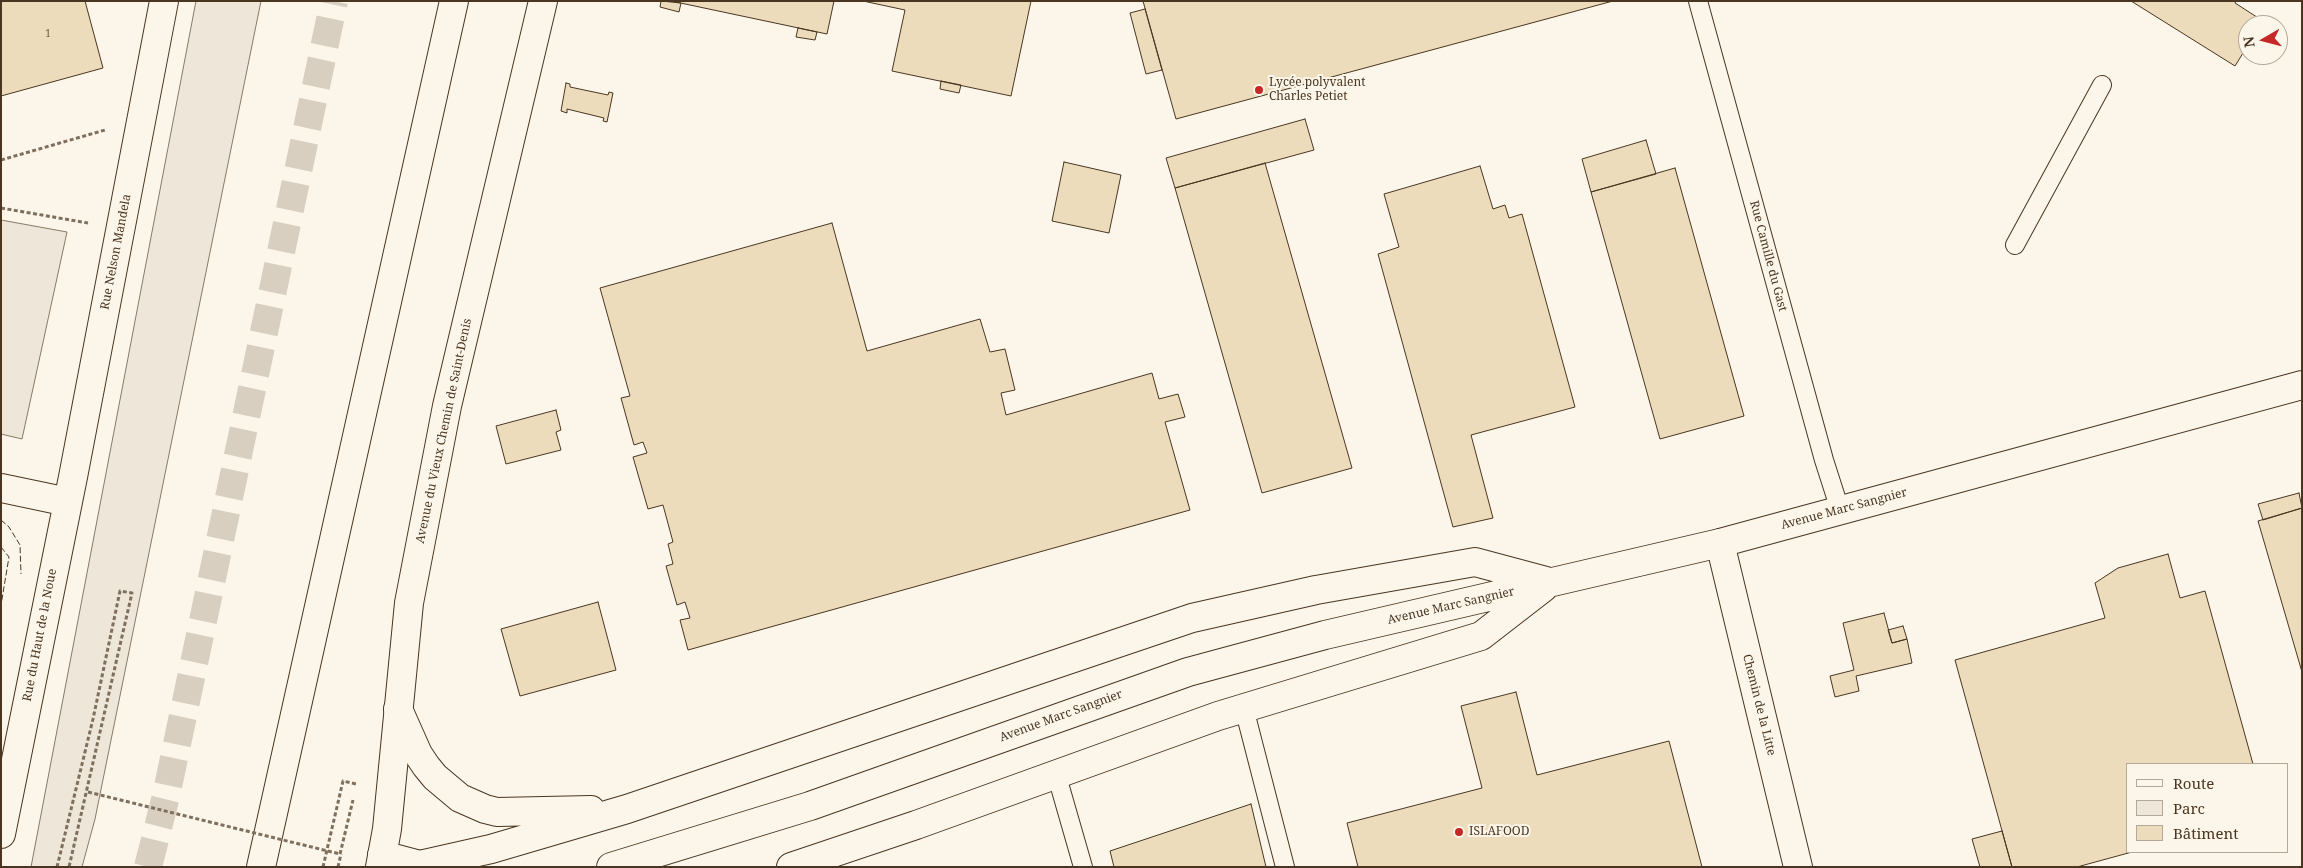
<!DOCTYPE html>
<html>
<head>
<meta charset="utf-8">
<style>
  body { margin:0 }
  #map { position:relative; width:2303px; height:868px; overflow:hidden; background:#fbf6e9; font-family:"Noto Serif",serif }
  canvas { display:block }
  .frame { position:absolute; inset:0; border:2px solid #4a3520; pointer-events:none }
  .legend { position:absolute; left:2126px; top:763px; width:162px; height:90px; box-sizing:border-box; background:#fbf6e9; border:1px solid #b4a999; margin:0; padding:6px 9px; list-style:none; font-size:15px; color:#4a3520 }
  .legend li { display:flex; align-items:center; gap:10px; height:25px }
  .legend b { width:25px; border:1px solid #b4a999 }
  .north { position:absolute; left:2238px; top:15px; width:50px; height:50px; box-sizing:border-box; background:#fbf6e9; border:1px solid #b4a999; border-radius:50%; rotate:262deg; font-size:14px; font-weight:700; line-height:20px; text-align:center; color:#4a3520 }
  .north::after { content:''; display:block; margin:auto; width:18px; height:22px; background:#c62828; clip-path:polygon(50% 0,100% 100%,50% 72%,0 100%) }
</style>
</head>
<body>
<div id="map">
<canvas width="2303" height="868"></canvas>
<div class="frame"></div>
<ul class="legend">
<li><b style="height:6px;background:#fbf6e9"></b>Route</li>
<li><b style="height:14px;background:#ede6d9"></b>Parc</li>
<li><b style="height:14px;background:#ecdcbc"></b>Bâtiment</li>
</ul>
<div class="north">N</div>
</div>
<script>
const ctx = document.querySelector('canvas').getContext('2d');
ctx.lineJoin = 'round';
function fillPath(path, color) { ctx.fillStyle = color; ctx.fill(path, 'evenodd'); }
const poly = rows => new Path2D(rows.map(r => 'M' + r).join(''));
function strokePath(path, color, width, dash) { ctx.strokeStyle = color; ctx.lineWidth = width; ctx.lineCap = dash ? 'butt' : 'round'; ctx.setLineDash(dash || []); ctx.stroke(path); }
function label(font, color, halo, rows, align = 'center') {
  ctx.font = font + ' "Noto Serif",serif'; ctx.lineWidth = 4; ctx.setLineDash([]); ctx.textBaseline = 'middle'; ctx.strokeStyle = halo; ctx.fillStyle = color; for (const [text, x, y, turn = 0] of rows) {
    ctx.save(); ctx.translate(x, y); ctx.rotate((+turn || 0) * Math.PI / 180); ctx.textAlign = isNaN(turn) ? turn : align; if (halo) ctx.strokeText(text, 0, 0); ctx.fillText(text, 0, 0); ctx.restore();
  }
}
const green = poly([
  [196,1,261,1,95,819,82,867,31,867,196,1],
  [1,220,67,232,22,439,1,434,1,220]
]);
const building = poly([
  [1,1,85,1,103,68,1,96,1,1],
  [661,1,681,3,679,12,660,7,661,1],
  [671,1,834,1,827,34,671,1],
  [863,1,1031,1,1011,96,892,71,905,10,863,1],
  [1143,1,1613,1,1176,119,1143,1],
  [2131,1,2236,1,2235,3,2263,21,2260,25,2248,25,2248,45,2235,66,2131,1],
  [1145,9,1162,70,1146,74,1130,13,1145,9],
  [798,28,817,32,815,40,796,37,798,28],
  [941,81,961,85,959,93,940,89,941,81],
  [566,83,570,84,570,87,608,95,609,92,613,93,607,122,603,121,604,118,567,109,567,113,561,111,566,83],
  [1305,119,1314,150,1175,188,1166,158,1305,119],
  [1646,140,1656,174,1591,192,1582,159,1646,140],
  [1064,162,1121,175,1109,233,1052,221,1064,162],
  [1265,163,1352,468,1262,493,1175,188,1265,163],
  [1480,166,1493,209,1505,205,1509,218,1522,214,1575,407,1471,435,1493,518,1453,527,1378,254,1399,247,1384,194,1480,166],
  [1675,168,1744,416,1660,439,1591,192,1675,168],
  [832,223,867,351,980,319,990,352,1005,349,1015,390,1001,393,1006,415,1152,373,1159,399,1178,394,1185,417,1165,422,1190,510,688,650,680,620,690,618,685,602,677,605,666,566,673,564,668,544,673,542,663,505,648,509,633,457,647,453,643,442,634,445,621,398,630,396,600,288,832,223],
  [556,410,561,430,556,432,561,450,506,464,496,426,556,410],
  [2299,493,2302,508,2263,520,2258,504,2299,493],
  [2302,508,2302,672,2258,521,2302,508],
  [2168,554,2180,598,2205,591,2253,764,2127,764,2127,852,2132,852,2077,867,2012,867,1955,660,2105,618,2095,583,2118,568,2168,554],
  [598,602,616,670,520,696,501,629,598,602],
  [1884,613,1892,643,1907,639,1912,663,1856,676,1859,691,1835,697,1830,676,1854,670,1843,623,1884,613],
  [1903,626,1907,639,1892,643,1888,630,1903,626],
  [1516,692,1537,775,1669,741,1702,867,1358,867,1347,823,1482,788,1461,706,1516,692],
  [1251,804,1266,867,1114,867,1110,851,1251,804],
  [2002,831,2012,867,1980,867,1972,839,2002,831]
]);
const motorwayTunnel = poly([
  [148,867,166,796,334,1]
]);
const path = poly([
  [1,160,105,130],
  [1,208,88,223],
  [340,854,353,800],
  [57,867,93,719,120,591,132,593,69,867],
  [323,867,343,781,356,784],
  [338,867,341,854]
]);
const service = poly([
  [1698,1,1824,460,1840,510],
  [2015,245,2102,85],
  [1244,708,1285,867],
  [1056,773,1083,867]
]);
const minor = poly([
  [1,488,68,502],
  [1720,543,1798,867],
  [1,834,73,477,164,1],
  [380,867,387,829,409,603,447,406,543,1]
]);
const secondary = poly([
  [398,709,418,754,426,766,435,777,460,798,485,809,497,812,591,810],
  [382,855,420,865,491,849,627,809,1192,618,1316,590,1475,562,1546,581],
  [611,867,810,806,1188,672,1325,635,1720,543,2302,385],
  [791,867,916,825,1218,716,1481,636,1543,588]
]);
const motorway = poly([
  [261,867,454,1]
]);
const pathBridge = poly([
  [88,792,340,854]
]);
const fence = poly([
  [1,520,9,527,20,545,21,574],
  [1,547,9,557,1,605]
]);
const markers = [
  [1259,90,5,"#c62828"],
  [1459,832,5,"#c62828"]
];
const numberNames = [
  ["1",48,34]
];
const poiNames = [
  ["Lycée polyvalent",1269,83],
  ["Charles Petiet",1269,97],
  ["ISLAFOOD",1469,832]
];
const streetNames = [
  ["Rue Nelson Mandela",116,252,-79],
  ["Rue Camille du Gast",1768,256,75],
  ["Avenue du Vieux Chemin de Saint-Denis",444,431,-78],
  ["Avenue Marc Sangnier",1844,509,-15],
  ["Avenue Marc Sangnier",1451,606,-13],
  ["Rue du Haut de la Noue",40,635,-79],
  ["Chemin de la Litte",1759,705,76],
  ["Avenue Marc Sangnier",1061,716,-20]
];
fillPath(green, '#ede6d9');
strokePath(green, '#887966', 1);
fillPath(building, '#ecdcbc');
strokePath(building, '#4a3520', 1);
strokePath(motorwayTunnel, '#d8cfc1', 28, [28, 14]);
strokePath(service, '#4a3520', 20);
strokePath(minor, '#4a3520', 30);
strokePath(secondary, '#4a3520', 30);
strokePath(motorway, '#4a3520', 30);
strokePath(path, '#7f6f5c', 3, [4, 2.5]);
strokePath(service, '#fbf6e9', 18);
strokePath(minor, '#fbf6e9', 28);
strokePath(secondary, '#fbf6e9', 28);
strokePath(motorway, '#fbf6e9', 28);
strokePath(pathBridge, '#7f6f5c', 3, [4, 2.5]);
strokePath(fence, '#4a3520', 1, [6, 2.5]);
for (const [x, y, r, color] of markers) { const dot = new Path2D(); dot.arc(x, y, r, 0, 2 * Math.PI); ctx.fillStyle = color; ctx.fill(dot); strokePath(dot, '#fbf6e9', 2); }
label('10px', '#725f47', null, numberNames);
label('12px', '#4a3520', '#fbf6e9', poiNames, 'left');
label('12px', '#4a3520', '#fbf6e9', streetNames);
</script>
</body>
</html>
